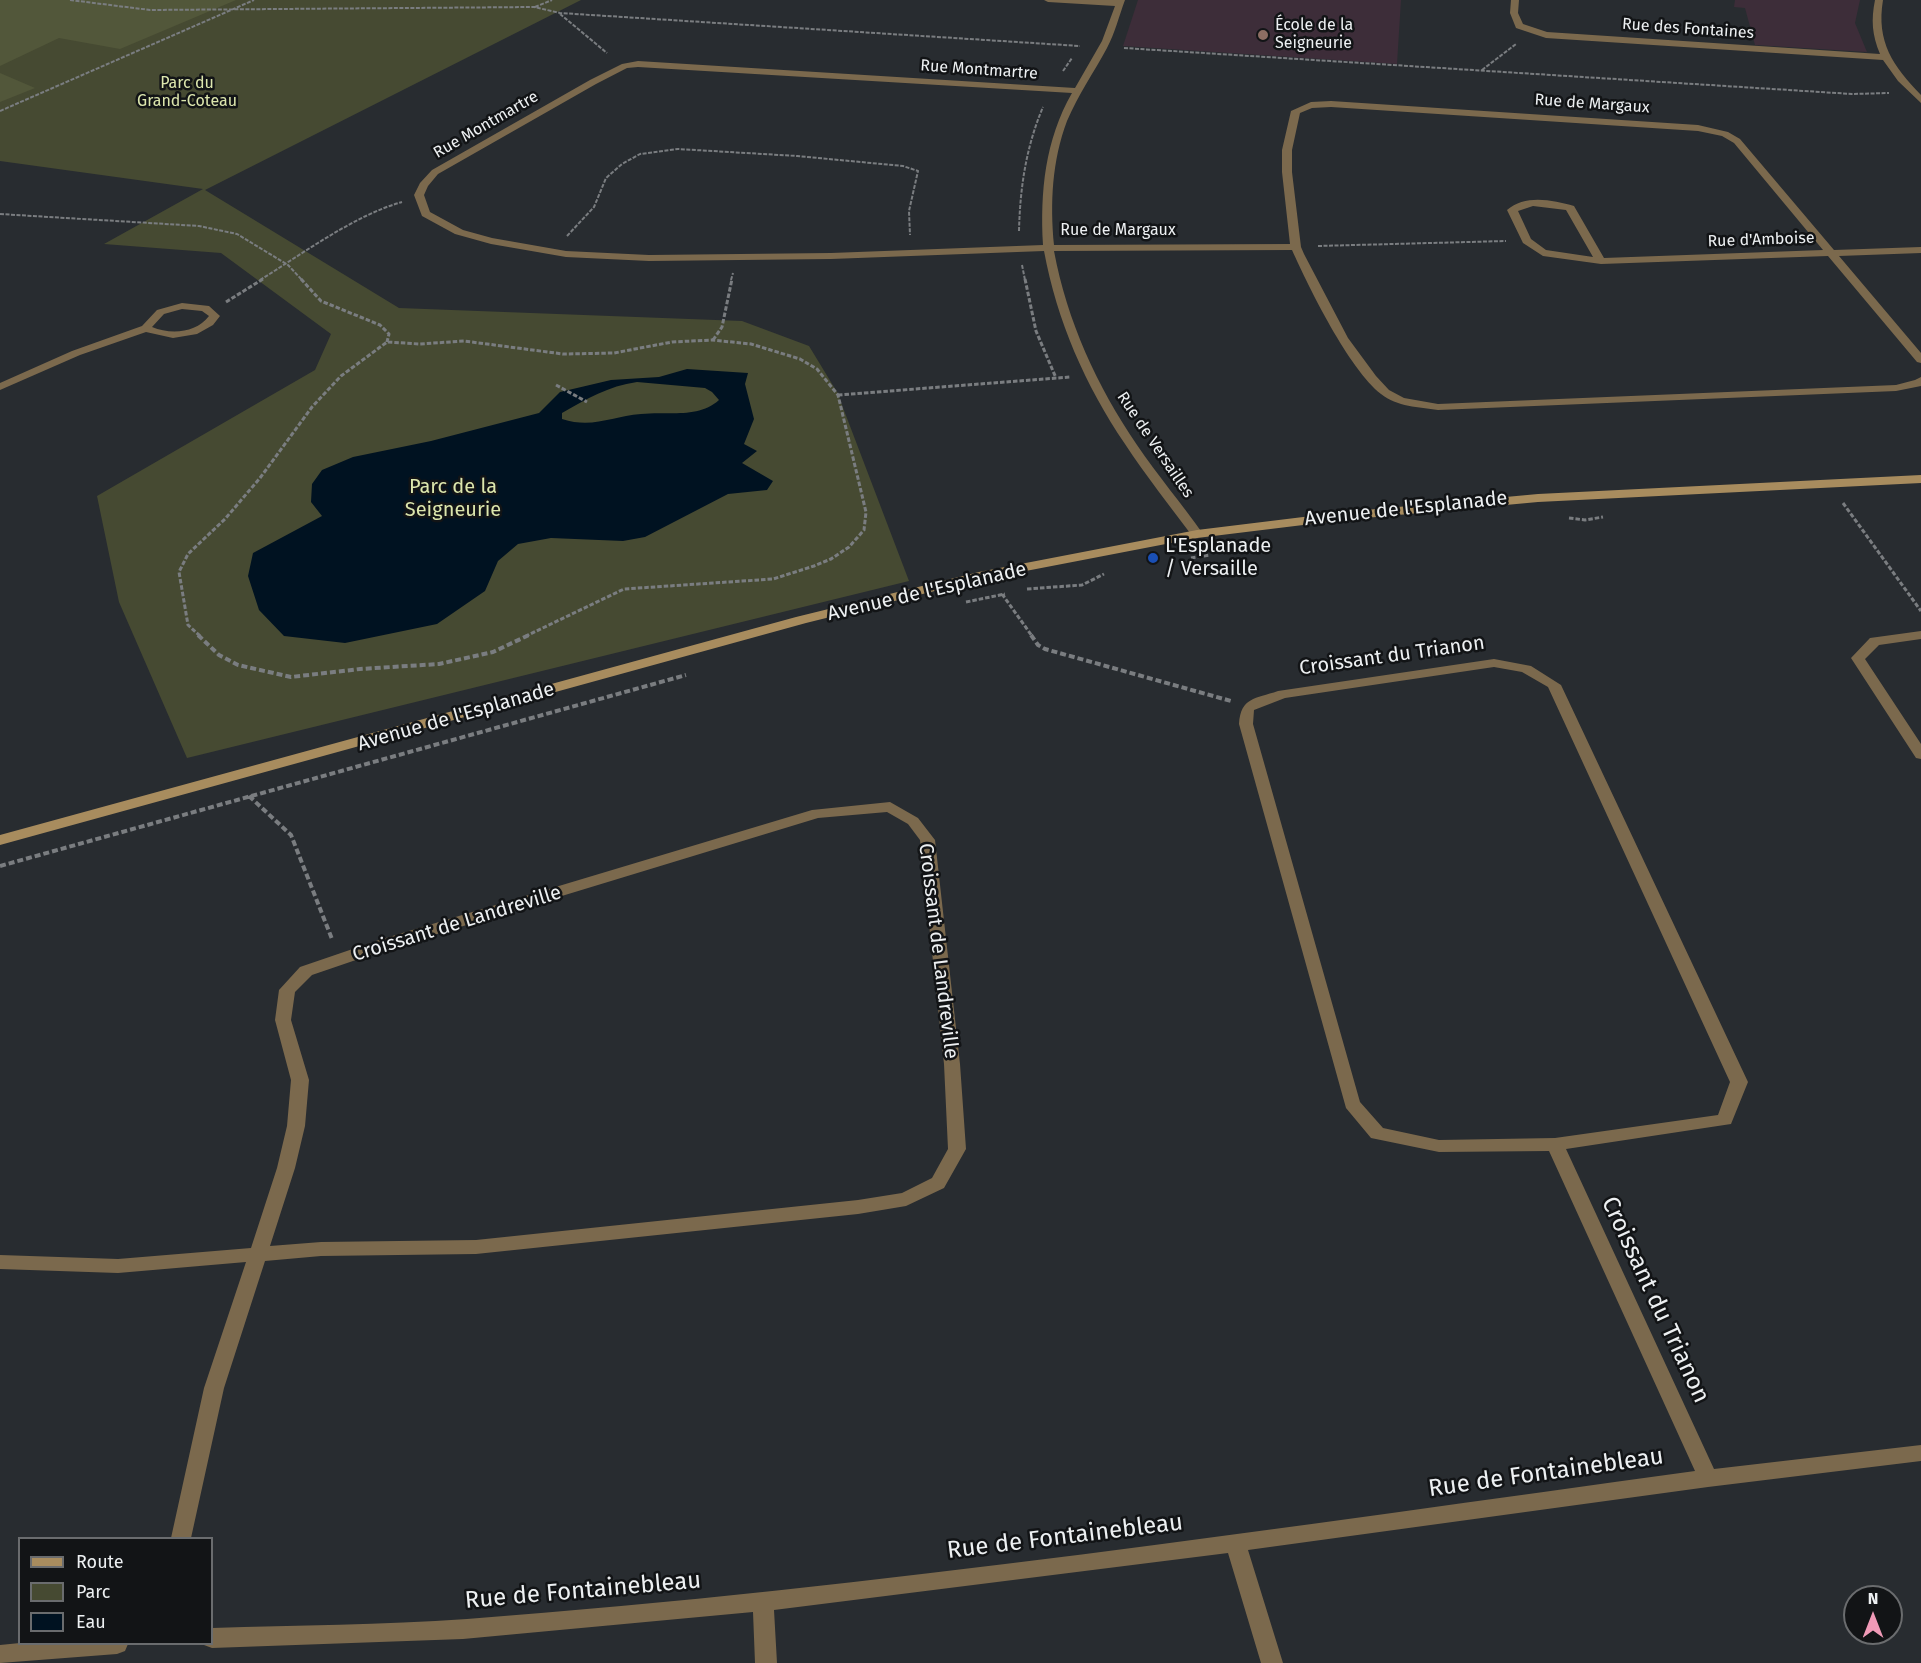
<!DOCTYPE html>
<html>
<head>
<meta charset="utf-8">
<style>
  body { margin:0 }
  #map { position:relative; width:1921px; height:1663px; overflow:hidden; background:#282c30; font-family:"Fira Sans",sans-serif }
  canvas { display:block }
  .legend { position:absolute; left:18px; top:1537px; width:195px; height:108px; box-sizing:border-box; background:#121416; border:2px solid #6a6c6e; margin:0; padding:8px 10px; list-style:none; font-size:18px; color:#edf0f2 }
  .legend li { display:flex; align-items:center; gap:12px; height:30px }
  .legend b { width:30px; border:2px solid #6a6c6e }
  .north { position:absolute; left:1843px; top:1585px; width:60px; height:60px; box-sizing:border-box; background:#121416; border:2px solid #6a6c6e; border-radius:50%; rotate:0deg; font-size:16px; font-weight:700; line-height:24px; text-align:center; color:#edf0f2 }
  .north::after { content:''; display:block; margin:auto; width:21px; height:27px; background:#f09ab7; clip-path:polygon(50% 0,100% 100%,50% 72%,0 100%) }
</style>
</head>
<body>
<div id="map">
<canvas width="1921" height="1663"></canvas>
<ul class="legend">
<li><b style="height:8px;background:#a88c5e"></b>Route</li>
<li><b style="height:16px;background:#464a32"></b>Parc</li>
<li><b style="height:16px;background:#001221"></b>Eau</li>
</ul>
<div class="north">N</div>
</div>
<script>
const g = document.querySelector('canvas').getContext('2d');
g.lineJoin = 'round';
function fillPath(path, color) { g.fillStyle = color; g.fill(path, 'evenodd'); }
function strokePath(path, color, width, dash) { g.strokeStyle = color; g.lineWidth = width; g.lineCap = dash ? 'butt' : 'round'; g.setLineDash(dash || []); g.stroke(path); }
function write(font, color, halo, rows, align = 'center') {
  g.font = font + ' "Fira Sans",sans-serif'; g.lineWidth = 5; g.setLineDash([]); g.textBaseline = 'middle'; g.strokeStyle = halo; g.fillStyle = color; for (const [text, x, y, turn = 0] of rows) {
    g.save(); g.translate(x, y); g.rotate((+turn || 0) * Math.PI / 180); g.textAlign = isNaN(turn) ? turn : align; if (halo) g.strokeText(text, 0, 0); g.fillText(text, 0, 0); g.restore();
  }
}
const education = new Path2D(`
  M1138,0H1401L1397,64L1123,46Z
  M1735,0H1860L1855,23L1867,52L1755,45L1745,8L1734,7Z`);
const green = new Path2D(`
  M0,0H581L205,190L399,308L742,321L809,346L837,392L909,581L187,758L119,602L97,496L315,370L331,334L221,253L104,244L203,189L0,161Z`);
const forest = new Path2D(`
  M0,0H236L120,49L59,38L0,66Z
  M0,73L35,88L0,102Z`);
const water = new Path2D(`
  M687,369L748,373L745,384L754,419L744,444L757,451L742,463L773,481L767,490L728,494L645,537L623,541L551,538L518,544L498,561L485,591L437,624L345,643L284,636L259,610L248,576L253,553L322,516L311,502L312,484L322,470L353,457L431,441L539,413L560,392L611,380L659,377ZM637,382L705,388L712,392L719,400C698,419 667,411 641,414C612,416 593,429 562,419V413C587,399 608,386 637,382Z`);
const pathFar2 = new Path2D(`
  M70,0L150,10L534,7L560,13L1080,46
  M535,7L552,0
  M560,14L607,53
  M1124,48L1852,94L1889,93
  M1482,70L1516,44
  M1063,71L1072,58
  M0,111L254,0
  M0,214L199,226L237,234L288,265L302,280
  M1019,231C1020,188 1026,147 1043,107
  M567,236L594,207L606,178L622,164L640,154L678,149L797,156L903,166L918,171L909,211L910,235
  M1318,246L1506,241
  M1022,265L1025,280
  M260,280C302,254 355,215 402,202
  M731,280L733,273`);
const pathFar1 = new Path2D(`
  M301,279L321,301L380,325L389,334L387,342
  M1025,279L1036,331L1056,378
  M226,302L263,279
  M713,340L722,327L732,279
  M556,385L587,402
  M838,395L1070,377
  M1843,503L1921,611
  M1569,518L1585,520L1603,517
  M1191,558L1210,555
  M1027,589L1082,585L1104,574
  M1002,594L1032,636
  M966,602L1005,594
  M200,636L188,625L179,572L188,554L225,519L260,478L312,407L341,376L387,342L420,344L464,341L563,354L614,353L672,342L712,340L751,344L800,359L817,369L838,395L866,512L864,530L849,547L831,559L814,566L773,579L624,589L526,636`);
const path = new Path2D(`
  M198,635L219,655L238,665L291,677L360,669L439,664L493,652L529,635
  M1031,635L1038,645L1045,649L1231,701
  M249,796L291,835L332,939
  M0,866L686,675`);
const street = new Path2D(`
  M1044,0H1125C1119,16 1115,33 1107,48C1094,72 1078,95 1067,121C1052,161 1050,203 1054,245L1290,244L1282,172V150L1291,111L1311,102L1331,101L1698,125L1728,132L1740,139L1834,250L1921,247V253L1839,256L1921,353V363L1917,362L1828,256L1601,264L1543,256L1523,243L1507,210C1525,194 1553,200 1574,206L1604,258L1823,250L1734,143L1722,136L1698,131L1331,107L1312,108L1300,113L1292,150V172L1301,247L1304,254L1348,338L1376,376L1389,390L1404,398L1438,404L1896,385L1915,380L1921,377V386L1896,391L1438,410C1419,407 1397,407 1381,394C1349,369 1309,288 1292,250L1054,251C1067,321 1097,386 1137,445C1158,476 1182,504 1203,534L1197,538L1193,537C1170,506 1146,476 1125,444C1085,385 1057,321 1044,251L831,259L649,261L566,257L491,244L455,234L422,216L414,195L420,183L432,170L590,80L622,64L638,61L1075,88L1102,41L1115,6L1048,2ZM638,67L1072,93C1045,140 1040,192 1043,245L831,253L649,255L566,251L492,238L463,230L430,212L424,195L428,186L438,174L596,84L627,68ZM1533,206L1566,210L1593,257L1546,250L1531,239L1518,211Z
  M1511,0H1519L1518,13L1523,24L1547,32L1880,54C1872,35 1871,20 1875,0H1883C1876,42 1893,66 1921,95V103L1898,81L1883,60L1546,38L1516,28L1510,13Z
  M182,303L209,306L220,316L213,325L197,334L173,338L146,332L80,355L0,390V383L72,351L142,326L157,310ZM182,309L202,311L209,316C196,333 171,335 152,327L164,314Z
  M1921,631V639L1879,645L1865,659L1921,744V759L1916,758L1851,658L1870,638Z
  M1494,659L1531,666L1561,685L1748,1082L1731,1124L1566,1149L1714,1469L1921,1445V1461L1708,1487L1248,1550L1283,1663H1261L1228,1553L774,1610L777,1663H755L753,1612L463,1639L212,1648L204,1645L212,1644V1628C297,1625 382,1625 467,1619C878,1588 1286,1527 1695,1471L1549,1151L1439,1152L1371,1138L1346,1108L1239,724C1241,697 1255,699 1278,691ZM1494,667L1522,672L1548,687L1730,1082L1718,1115L1555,1138L1439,1140L1383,1128L1360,1102L1253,724L1254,710L1285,698Z
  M890,802L918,818L935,840L960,1064L966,1149L944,1188L906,1206L858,1214L476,1254L321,1256L265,1261L224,1388L191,1538H171L204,1388L246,1262L118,1273L0,1269V1255L118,1259L251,1248L277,1168L287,1126L291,1080L275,1020L279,990L300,967L379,940L812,810ZM887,812L908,824L920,840L944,1064L948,1149L932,1178L902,1193L858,1200L476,1240L321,1242L270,1246L295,1168L305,1126L309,1080L291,1020L295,992L312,975L391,948L818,818Z
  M20,1643L128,1644L125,1651L117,1654L0,1663V1645Z`);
const secondary = new Path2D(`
  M1921,475V483L1538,502L1344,520L1197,538L979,580L806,623L0,845V835L796,617L979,572L1197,530L1344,512L1538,494Z`);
const markers = [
  [1263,35,6,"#8d6e63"],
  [1153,558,6,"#1a4fb4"]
];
const farPoinames = [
  ["École de la",1275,26],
  ["Seigneurie",1275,44]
];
const farStreetnames = [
  ["Rue des Fontaines",1688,29,4],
  ["Rue Montmartre",979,70,4],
  ["Rue de Margaux",1592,104,4],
  ["Rue Montmartre",486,125,-30],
  ["Rue de Margaux",1118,231],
  ["Rue d'Amboise",1761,240,-2],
  ["Rue de Versailles",1155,445,56]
];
const farParknames = [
  ["Parc du",187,84],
  ["Grand-Coteau",187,102]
];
const parkNames = [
  ["Parc de la",453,487],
  ["Seigneurie",453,510]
];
const streetNames = [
  ["Avenue de l'Esplanade",1406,509,-6],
  ["Avenue de l'Esplanade",927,592,-13],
  ["Croissant du Trianon",1392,656,-8],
  ["Avenue de l'Esplanade",456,717,-16],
  ["Croissant de Landreville",457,924,-17],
  ["Croissant de Landreville",938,951,83]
];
const poiNames = [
  ["L'Esplanade",1165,546],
  ["/ Versaille",1165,569]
];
const nearStreetnames = [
  ["Croissant du Trianon",1655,1300,65],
  ["Rue de Fontainebleau",1546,1473,-8],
  ["Rue de Fontainebleau",1065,1537,-7],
  ["Rue de Fontainebleau",583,1591,-5]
];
fillPath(education, '#3d2d39');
fillPath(green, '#464a32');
fillPath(forest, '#52573a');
fillPath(water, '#001221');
strokePath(pathFar2, '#7a7d80', 2, [4, 1.5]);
strokePath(pathFar1, '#7a7d80', 3, [4.5, 2]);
strokePath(path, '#7a7d80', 4, [6, 3]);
fillPath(street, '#7b694d');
fillPath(secondary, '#a88c5e');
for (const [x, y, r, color] of markers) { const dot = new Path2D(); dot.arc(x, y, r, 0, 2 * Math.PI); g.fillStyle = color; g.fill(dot); strokePath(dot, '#121416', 2); }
write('16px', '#edf0f2', '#121416', farPoinames, 'left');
write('16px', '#edf0f2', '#121416', farStreetnames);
write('16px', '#dce6ad', '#121416', farParknames);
write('20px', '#dce6ad', '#121416', parkNames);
write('20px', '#edf0f2', '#121416', streetNames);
write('20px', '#edf0f2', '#121416', poiNames, 'left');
write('24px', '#edf0f2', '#121416', nearStreetnames);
</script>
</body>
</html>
